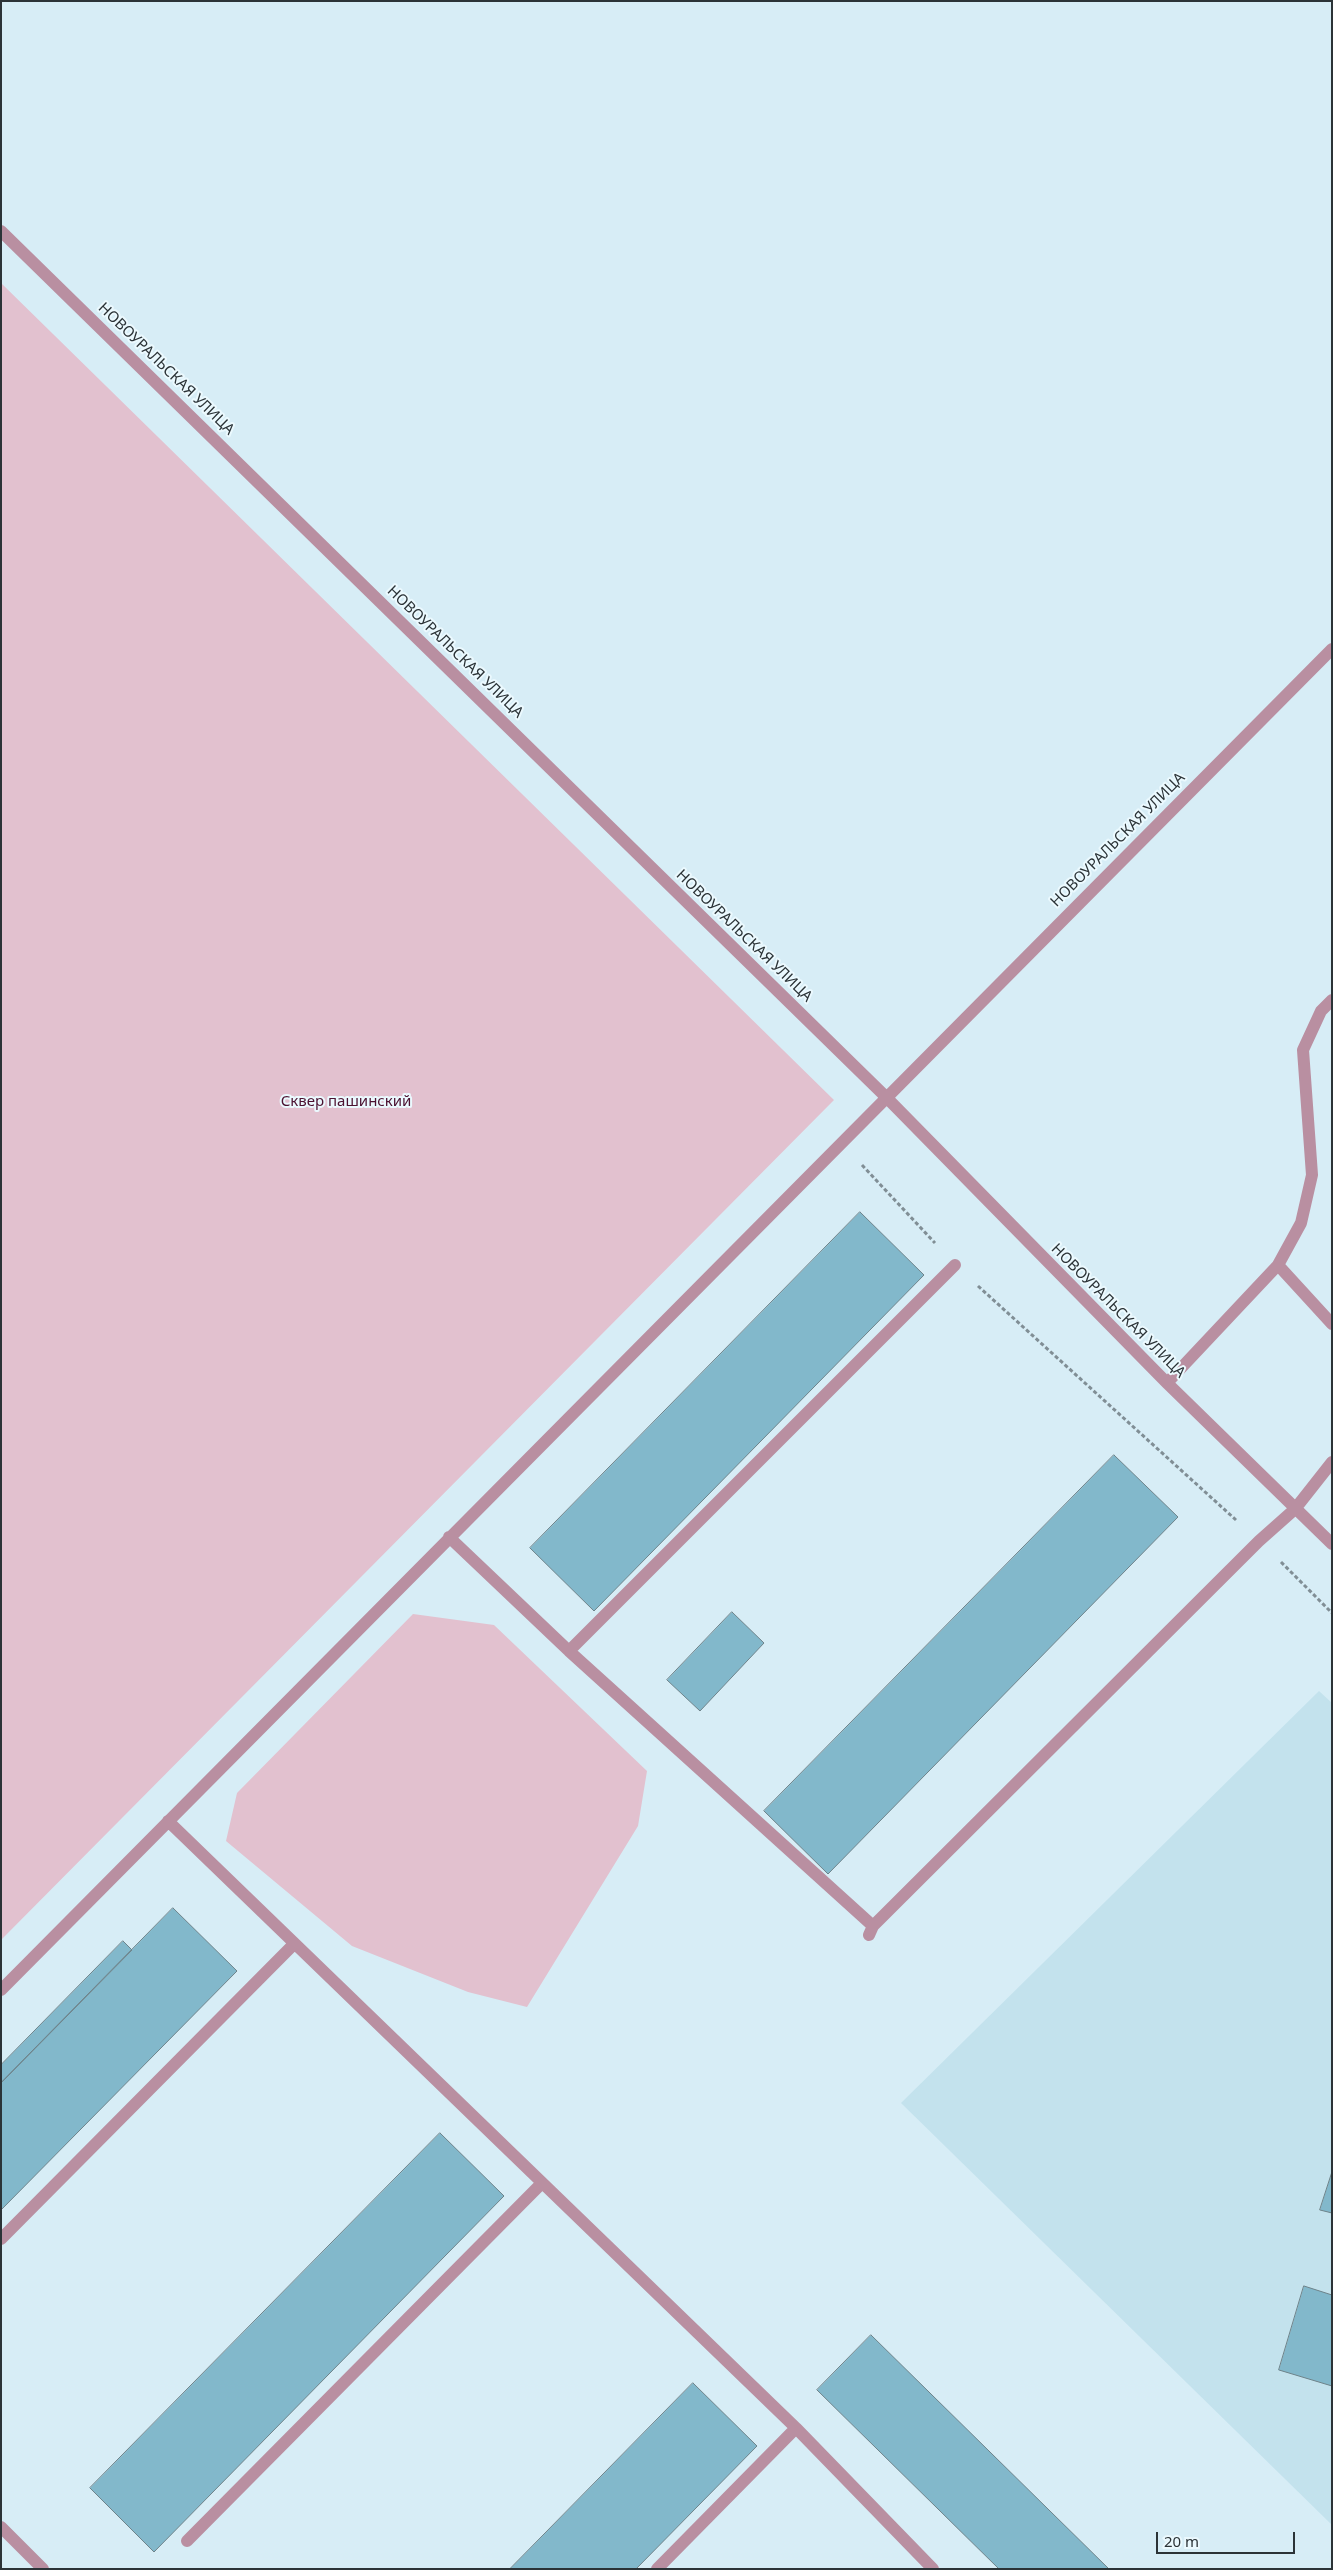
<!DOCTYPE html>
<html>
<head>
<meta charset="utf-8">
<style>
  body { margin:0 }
  #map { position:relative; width:1333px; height:2570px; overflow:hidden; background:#d7edf6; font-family:"Noto Sans",sans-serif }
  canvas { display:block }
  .frame { position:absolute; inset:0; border:2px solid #2b3337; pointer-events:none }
  .scale { position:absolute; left:1156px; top:2532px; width:139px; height:22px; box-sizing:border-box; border:2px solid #2b3337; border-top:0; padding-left:6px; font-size:15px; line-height:18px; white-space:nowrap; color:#2b3337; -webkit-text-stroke:4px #ebf9fe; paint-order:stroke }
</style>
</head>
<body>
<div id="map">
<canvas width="1333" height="2570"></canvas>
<div class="frame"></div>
<div class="scale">20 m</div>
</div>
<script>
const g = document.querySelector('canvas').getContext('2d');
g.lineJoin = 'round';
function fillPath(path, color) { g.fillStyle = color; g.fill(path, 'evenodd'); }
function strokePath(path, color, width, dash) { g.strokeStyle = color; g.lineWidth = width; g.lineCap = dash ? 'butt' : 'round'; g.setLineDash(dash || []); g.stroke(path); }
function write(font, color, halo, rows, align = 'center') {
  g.font = font + ' "Noto Sans",sans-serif'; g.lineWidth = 4; g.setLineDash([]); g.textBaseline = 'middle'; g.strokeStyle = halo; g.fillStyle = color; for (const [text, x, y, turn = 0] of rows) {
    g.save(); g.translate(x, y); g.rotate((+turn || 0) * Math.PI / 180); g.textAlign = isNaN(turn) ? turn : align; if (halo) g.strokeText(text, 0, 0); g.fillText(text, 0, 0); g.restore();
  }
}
const built = new Path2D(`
  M1319,1691L1332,1703V2525L901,2103Z`);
const green = new Path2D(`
  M1,283L834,1100L1,1940Z
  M413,1614L494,1625L647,1771L638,1826L527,2007L468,1992L352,1946L226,1841L237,1793Z`);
const building = new Path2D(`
  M860,1212L924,1275L594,1611L530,1548Z
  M1114,1455L1178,1517L828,1874L764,1811Z
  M732,1612L764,1643L700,1711L667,1680Z
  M173,1908L237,1971L1,2210V2083Z
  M123,1941L132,1950L1,2083V2065Z
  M440,2133L504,2196L154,2552L90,2488Z
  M1332,2172V2213L1320,2210Z
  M1304,2286L1332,2295V2386L1279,2370Z
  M871,2335L1109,2569H999L817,2390Z
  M693,2383L757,2446L636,2569H510Z`);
const path = new Path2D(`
  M862,1165L935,1243
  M978,1286L1236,1520
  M1281,1562L1332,1613`);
const minor = new Path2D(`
  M1,231L886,1097L1167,1383L1332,1544
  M1278,1265L1332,1324
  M1167,1383L1278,1265L1301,1223L1312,1175L1303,1050L1321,1011L1332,1000
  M449,1537L569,1651L873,1926L869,1935
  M569,1651L955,1265
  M168,1821L796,2428L933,2569
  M873,1926L1259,1541L1295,1509L1332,1462
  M1,1990L1332,649
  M1,2239L294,1944
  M1,2527L43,2569
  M187,2541L542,2183
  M657,2569L796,2428`);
const streetNames = [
  ["НОВОУРАЛЬСКАЯ УЛИЦА",166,369,44],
  ["НОВОУРАЛЬСКАЯ УЛИЦА",455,652,44],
  ["НОВОУРАЛЬСКАЯ УЛИЦА",1118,840,-45],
  ["НОВОУРАЛЬСКАЯ УЛИЦА",744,936,44],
  ["НОВОУРАЛЬСКАЯ УЛИЦА",1118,1311,45]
];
const parkNames = [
  ["Сквер пашинский",346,1102]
];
fillPath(built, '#c3e2ed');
fillPath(green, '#e2c1cf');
fillPath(building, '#82b8cb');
strokePath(building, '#6e838a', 1);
strokePath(path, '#808e95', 3, [4, 2.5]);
strokePath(minor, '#b98fa1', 12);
write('15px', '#2b3337', '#ebf9fe', streetNames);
write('15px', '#4c1231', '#ebf9fe', parkNames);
</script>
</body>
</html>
